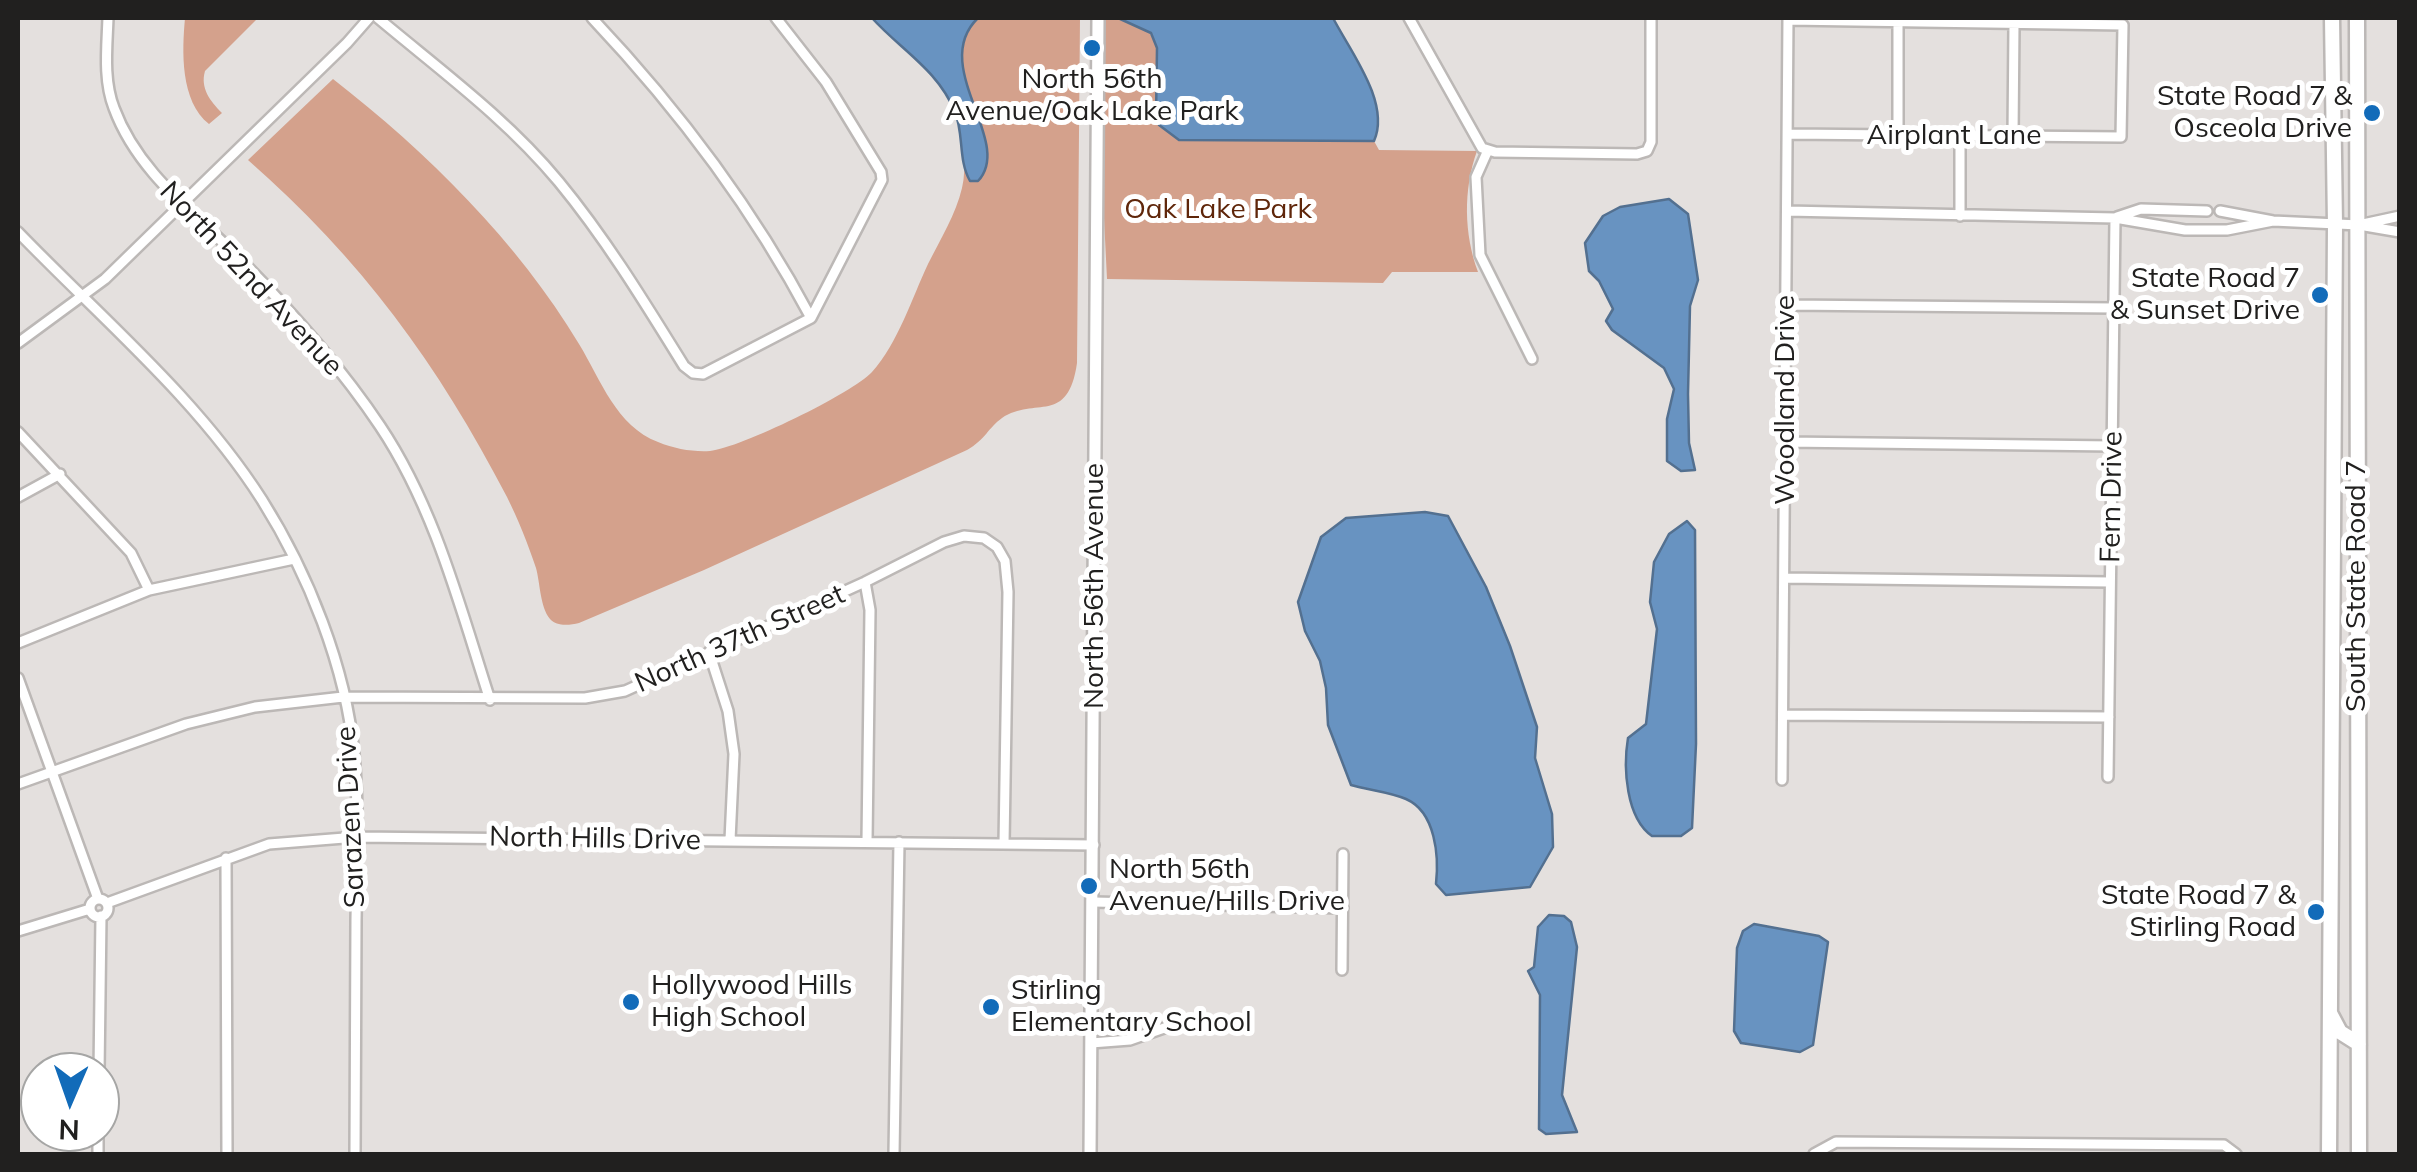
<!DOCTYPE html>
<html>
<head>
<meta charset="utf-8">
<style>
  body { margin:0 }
  #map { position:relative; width:2417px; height:1172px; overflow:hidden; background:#e4e0de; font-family:Mulish,sans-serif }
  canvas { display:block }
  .frame { position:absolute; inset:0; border:20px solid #21201f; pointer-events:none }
  .north { position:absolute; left:20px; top:1052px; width:100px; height:100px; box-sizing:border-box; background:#fff; border:2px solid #a6a6a5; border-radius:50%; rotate:182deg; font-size:28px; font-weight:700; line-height:40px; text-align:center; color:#21201f }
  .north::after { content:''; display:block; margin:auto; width:35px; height:45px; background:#126bb9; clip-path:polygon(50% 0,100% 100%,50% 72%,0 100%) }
</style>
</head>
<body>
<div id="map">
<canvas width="2417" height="1172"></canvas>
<div class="frame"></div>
<div class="north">N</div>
</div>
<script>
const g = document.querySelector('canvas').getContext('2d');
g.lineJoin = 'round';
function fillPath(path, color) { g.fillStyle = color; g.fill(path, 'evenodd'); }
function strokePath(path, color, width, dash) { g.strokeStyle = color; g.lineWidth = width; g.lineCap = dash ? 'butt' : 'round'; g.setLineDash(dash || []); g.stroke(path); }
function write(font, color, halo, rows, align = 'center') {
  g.font = font + ' Mulish,sans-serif'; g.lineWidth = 10; g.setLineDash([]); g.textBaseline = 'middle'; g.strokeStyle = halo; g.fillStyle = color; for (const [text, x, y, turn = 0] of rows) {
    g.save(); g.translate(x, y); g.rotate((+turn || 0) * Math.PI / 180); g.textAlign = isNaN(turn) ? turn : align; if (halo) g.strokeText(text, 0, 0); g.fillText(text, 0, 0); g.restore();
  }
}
const green = new Path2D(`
  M185,18H258L205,71C200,88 210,101 222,113L209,124C180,101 182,51 185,18Z
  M872,18H1080L1077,363C1068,426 1035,396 1002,418C988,428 986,439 967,450L704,570L579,623C570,625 557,627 550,619C540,607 540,582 536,568C528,544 518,519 507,497C438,364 361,259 248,160L333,79C427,152 518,242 579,344C601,380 616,426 658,442C675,449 693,452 710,451C740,448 853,393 872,372C898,343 912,298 928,264C940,240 956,214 962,188C967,167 963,141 958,120C947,75 902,50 872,18Z
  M1102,18H1118L1150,33L1157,48L1156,117L1179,140L1374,141L1379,150L1477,151C1463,190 1464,234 1478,272H1392L1383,283L1107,279L1102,178Z`);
const water = new Path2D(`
  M872,18H978C928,66 1015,142 978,181H970C958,160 964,134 955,112C938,70 901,50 872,18Z
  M1118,18H1333C1350,51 1391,103 1374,141L1179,140L1159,125L1156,117L1157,48L1151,33Z
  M1669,199L1688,214L1698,280L1690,306L1688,394L1689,443L1695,470L1681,471L1667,461V419L1674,389L1664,368L1612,330L1606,321L1613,309L1599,281L1589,271L1585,243L1603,216L1620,207Z
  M1425,512L1448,516L1486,587L1510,646L1537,727L1535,758L1552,814L1553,847L1530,887L1446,895L1436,884C1439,857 1436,812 1406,799C1390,792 1368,790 1351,785L1328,725L1326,688L1320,661L1305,631L1298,602L1321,537L1346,518Z
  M1687,521L1695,530L1696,744L1692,828L1681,836H1652C1626,818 1623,768 1628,738L1646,724L1657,629L1650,602L1654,562L1669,534Z
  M1549,915L1564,916L1571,922L1577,947L1562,1095L1577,1132L1546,1134L1539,1129L1540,995L1528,971L1534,967L1538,927Z
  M1754,924L1819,936L1828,942L1813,1045L1800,1052L1741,1043L1734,1031L1737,948L1743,931Z`);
const street = new Path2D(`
  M108,18C107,47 103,80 114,108C137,171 193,212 239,258C290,310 340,366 380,426C435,508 460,607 490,700
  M378,18C440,70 507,119 559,182C606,239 645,303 684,366L693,373L703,374L811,318L882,180L881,172L826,82L776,18
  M592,18C678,109 752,207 811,318
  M1409,18L1482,148L1495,152L1637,154L1647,151L1651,142V18
  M1898,22V135
  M1788,134L2121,137L2123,25L1788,20
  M1960,136V216
  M2013,136L2014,24
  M1488,150L1476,177L1480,255L1532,359
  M1787,211L2115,218L2185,230H2227L2273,221
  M2220,211L2273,221L2359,225L2400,232
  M2117,217L2141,209L2207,211
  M2363,224L2400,216
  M18,232C101,318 197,398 262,500C308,573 346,667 354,754C359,809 357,865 356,920C356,998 355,1076 355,1154
  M1786,305L2114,308
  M18,343L105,279L347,43L369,18
  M18,432L131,553L149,590
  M1786,442L2113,446
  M18,497L60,474
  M1784,578L2110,582
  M865,582L870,610L867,841
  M18,643L149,590L294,559
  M709,652L728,711L734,754L730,840
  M18,678L98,899
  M1783,715L2109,717
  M2108,777L2115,218
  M1782,780L1788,18
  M18,784L186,724L255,707L343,697L585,698L625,691L865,582L944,542L964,536L984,538L997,547L1005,561L1008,592L1004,844
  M226,858L227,1154
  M90 908a9 9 0 1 1 18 0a9 9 0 1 1-18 0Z
  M1094,902L1343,908
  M107,903L269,844L357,837L1094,845
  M18,931L90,909
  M1342,970L1343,854
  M1091,1043L1130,1040L1170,1026
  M99,1072L101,916
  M98,1154V1132
  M894,1154L899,842
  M1814,1154L1836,1142L2224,1145L2236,1154`);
const secondary = new Path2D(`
  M1090,1154L1098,18`);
const primary = new Path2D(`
  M2357,18L2359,1154
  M2330,1013L2340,1032L2359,1044
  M2329,1154L2335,225L2332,18`);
const markers = [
  [1092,48,10,"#126bb9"],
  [2372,113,10,"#126bb9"],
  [2320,295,10,"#126bb9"],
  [1089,886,10,"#126bb9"],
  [2316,912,10,"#126bb9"],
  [631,1002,10,"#126bb9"],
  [991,1007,10,"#126bb9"]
];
const poiNames = [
  ["North 56th",1092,80,"center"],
  ["Avenue/Oak Lake Park",1092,112,"center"],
  ["State Road 7 &",2352,97],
  ["Osceola Drive",2352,129],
  ["State Road 7",2300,279],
  ["& Sunset Drive",2300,311],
  ["North 56th",1109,870,"left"],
  ["Avenue/Hills Drive",1109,902,"left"],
  ["State Road 7 &",2296,896],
  ["Stirling Road",2296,928],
  ["Hollywood Hills",651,986,"left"],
  ["High School",651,1018,"left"],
  ["Stirling",1011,991,"left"],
  ["Elementary School",1011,1023,"left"]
];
const streetNames = [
  ["Airplant Lane",1954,136],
  ["North 52nd Avenue",251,279,47],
  ["Woodland Drive",1786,400,-90],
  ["Fern Drive",2112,497,-89],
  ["North 56th Avenue",1095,586,-90],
  ["South State Road 7",2357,586,-90],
  ["North 37th Street",740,639,-24],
  ["Sarazen Drive",351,817,-93],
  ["North Hills Drive",595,839,1]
];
const parkNames = [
  ["Oak Lake Park",1218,210]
];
fillPath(green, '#d4a18c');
fillPath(water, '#6893c1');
strokePath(water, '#537090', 2.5);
strokePath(street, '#bcb8b6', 14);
strokePath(secondary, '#bcb8b6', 16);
strokePath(primary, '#bcb8b6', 19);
strokePath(street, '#fff', 9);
strokePath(secondary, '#fff', 11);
strokePath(primary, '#fff', 14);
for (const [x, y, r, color] of markers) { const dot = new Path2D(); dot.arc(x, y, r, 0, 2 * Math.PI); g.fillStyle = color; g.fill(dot); strokePath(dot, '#fff', 4); }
write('28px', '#21201f', '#fff', poiNames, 'right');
write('28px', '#21201f', '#fff', streetNames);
write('28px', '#5f260a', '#fff', parkNames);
</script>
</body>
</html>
